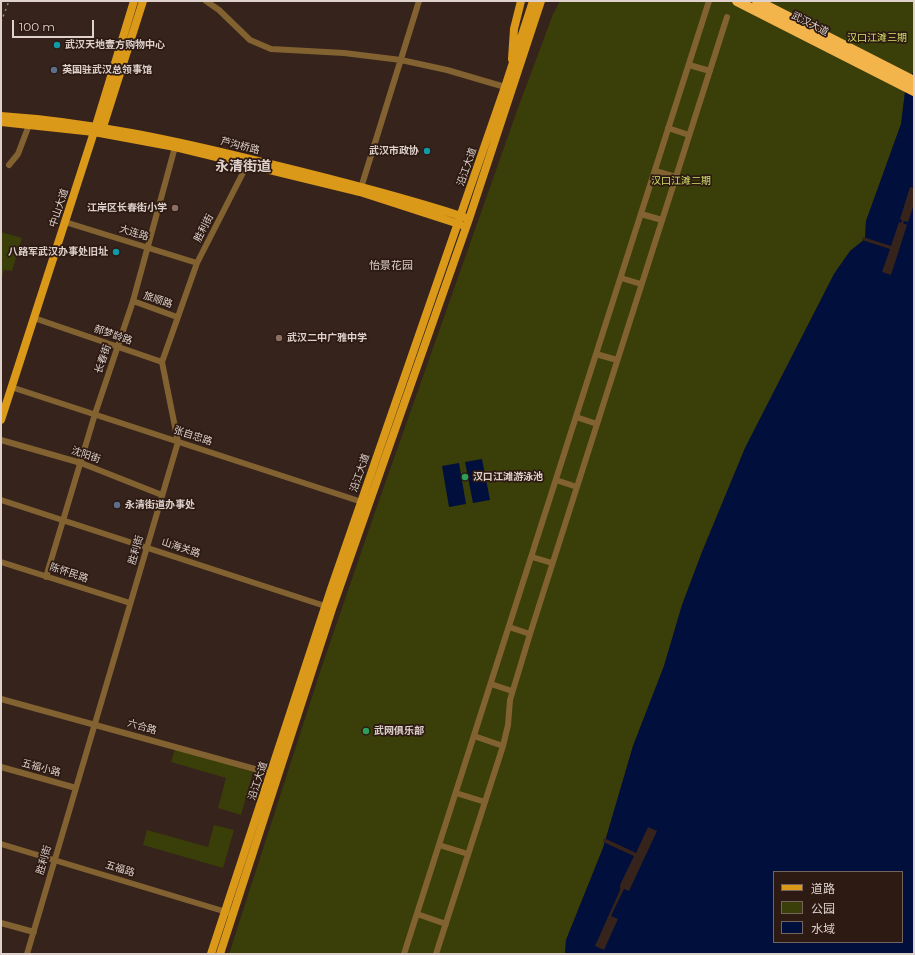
<!DOCTYPE html>
<html>
<head>
<meta charset="utf-8">
<style>
  body { margin:0 }
  #map { position:relative; width:915px; height:955px; overflow:hidden; background:#36231c; font-family:Montserrat,"Noto Sans SC",sans-serif }
  canvas { display:block }
  .frame { position:absolute; inset:0; border:2px solid #dfd2cd; pointer-events:none }
  .legend { position:absolute; left:773px; top:871px; width:130px; height:72px; box-sizing:border-box; background:#2c1a13; border:1px solid #74645d; margin:0; padding:5px 7px; list-style:none; font-size:12px; color:#dfd2cd }
  .legend li { display:flex; align-items:center; gap:8px; height:20px }
  .legend b { width:20px; border:1px solid #74645d }
  .scale { position:absolute; left:12px; top:20px; width:82px; height:18px; box-sizing:border-box; border:2px solid #dfd2cd; border-top:0; padding-left:5px; font-size:12px; line-height:14px; white-space:nowrap; color:#dfd2cd; -webkit-text-stroke:3px #2c1a13; paint-order:stroke }
</style>
</head>
<body>
<div id="map">
<canvas width="915" height="955"></canvas>
<div class="frame"></div>
<ul class="legend">
<li><b style="height:5px;background:#db991a"></b>道路</li>
<li><b style="height:11px;background:#3a3e08"></b>公园</li>
<li><b style="height:11px;background:#000f3b"></b>水域</li>
</ul>
<div class="scale">100 m</div>
</div>
<script>
const g = document.querySelector('canvas').getContext('2d');
g.lineJoin = 'round';
function fillPath(path, color) { g.fillStyle = color; g.fill(path, 'evenodd'); }
function strokePath(path, color, width, dash) { g.strokeStyle = color; g.lineWidth = width; g.lineCap = dash ? 'butt' : 'round'; g.setLineDash(dash || []); g.stroke(path); }
function write(font, color, halo, rows, align = 'center') {
  g.font = font + ' Montserrat,"Noto Sans SC",sans-serif'; g.lineWidth = 3.5; g.setLineDash([]); g.textBaseline = 'middle'; g.strokeStyle = halo; g.fillStyle = color; for (const [text, x, y, turn = 0] of rows) {
    g.save(); g.translate(x, y); g.rotate((+turn || 0) * Math.PI / 180); g.textAlign = isNaN(turn) ? turn : align; if (halo) g.strokeText(text, 0, 0); g.fillText(text, 0, 0); g.restore();
  }
}
const green = new Path2D(`
  M560,1H914V70L905,92L901,124L866,221L865,239L850,251L834,274L745,448L702,552L682,605L664,666L633,746L603,848L566,940L565,954H229L321,669L375,512L518,108L553,14Z
  M1,232L22,238L12,271L4,270L1,281Z
  M175,749L253,772L241,815L218,808L226,778L171,762Z
  M214,825L234,830L223,868L143,845L147,830L208,847Z`);
const water = new Path2D(`
  M914,70V954H565L566,940L603,848L633,746L664,666L682,605L702,552L745,448L834,274L850,251L865,239L866,221L901,124L905,92ZM774,872H902V942H774Z
  M482,459L490,500L473,503L465,462Z
  M459,463L466,504L449,507L442,466Z`);
const pier = new Path2D(`
  M910,187L914,188V204L908,222L904,221L903,223L907,225L891,275L882,272L890,249L862,240L863,237L891,246L899,222L901,223L902,220L900,219Z
  M648,827L657,831L629,891L624,889L611,916L618,919L604,950L595,946L620,890V885L634,856L603,842L604,838L636,853Z`);
const minor = new Path2D(`
  M206,1L219,10L250,40L271,49L344,53L401,60L447,70L505,87
  M689,65L710,71
  M668,128L689,135
  M9,165L18,154L29,125
  M655,171L676,177
  M360,191L419,1
  M641,214L662,220
  M65,222L197,263
  M621,278L641,284
  M133,301L177,317
  M34,318L162,362
  M596,354L617,360
  M11,387L365,503
  M576,417L597,424
  M1,440L81,463L162,495
  M556,480L577,487
  M1,500L328,607
  M532,557L552,563
  M1,562L130,603
  M46,577L95,414L133,301L175,147
  M509,627L530,634
  M491,684L512,691
  M1,699L273,774
  M474,736L503,746
  M1,767L76,788
  M456,793L485,802
  M1,844L233,914
  M439,845L468,854
  M417,914L446,924
  M1,923L34,932
  M27,954L178,442L162,362L197,263L249,161
  M404,954L709,1
  M436,954L503,746L508,725L510,700L530,634L727,17`);
const major = new Path2D(`
  M512,59L514,29L521,1
  M1,116C91,122 178,141 266,163C332,179 399,196 464,217
  M1,122L94,132L175,147L360,192L462,225
  M100,131L103,127L143,1
  M1,420L94,132L134,1
  M211,954L331,589L505,87L533,1
  M220,954L332,609L469,219L541,1`);
const highway = new Path2D(`
  M737,1L914,91
  M757,1L914,81`);
const rail = new Path2D(`
  M1,22L9,1`);
const markers = [
  [57,45,4,"#0f9aa8"],
  [54,70,4,"#5c6f8a"],
  [427,151,4,"#0f9aa8"],
  [175,208,4,"#8d6e63"],
  [116,252,4,"#0f9aa8"],
  [279,338,4,"#8d6e63"],
  [465,477,4,"#2e9e5b"],
  [117,505,4,"#5c6f8a"],
  [366,731,4,"#2e9e5b"]
];
const streetNames = [
  ["武汉大道",810,24,27],
  ["芦沟桥路",240,146,14],
  ["沿江大道",467,167,-71],
  ["中山大道",59,208,-72],
  ["胜利街",204,228,-63],
  ["大连路",134,233,17],
  ["旅顺路",158,300,19],
  ["郝梦龄路",113,335,19],
  ["长春街",103,359,-71],
  ["张自忠路",193,436,18],
  ["沈阳街",86,455,19],
  ["沿江大道",360,473,-71],
  ["山海关路",181,548,18],
  ["胜利街",136,550,-74],
  ["陈怀民路",69,573,18],
  ["六合路",142,727,16],
  ["五福小路",41,768,15],
  ["沿江大道",258,781,-72],
  ["胜利街",44,860,-74],
  ["五福路",120,869,17]
];
const parkNames = [
  ["汉口江滩三期",877,38],
  ["汉口江滩二期",681,181]
];
const poiNames = [
  ["武汉天地壹方购物中心",65,45],
  ["英国驻武汉总领事馆",62,70],
  ["武汉市政协",419,151,"right"],
  ["江岸区长春街小学",167,208,"right"],
  ["八路军武汉办事处旧址",108,252,"right"],
  ["武汉二中广雅中学",287,338],
  ["汉口江滩游泳池",473,477],
  ["永清街道办事处",125,505],
  ["武网俱乐部",374,731]
];
const neighbourhoodNames = [
  ["怡景花园",391,266]
];
const districtNames = [
  ["永清街道",243,167]
];
fillPath(green, '#3a3e08');
fillPath(water, '#000f3b');
fillPath(pier, '#36231c');
strokePath(minor, '#826230', 6);
strokePath(major, '#db991a', 8);
strokePath(highway, '#f3b44c', 10);
strokePath(rail, '#968680', 1.5, [2, 4]);
for (const [x, y, r, color] of markers) { const dot = new Path2D(); dot.arc(x, y, r, 0, 2 * Math.PI); g.fillStyle = color; g.fill(dot); strokePath(dot, '#2c1a13', 1.5); }
write('10px', '#dfd2cd', '#2c1a13', streetNames);
write('10px', '#d3e069', '#2c1a13', parkNames);
write('bold 10px', '#dfd2cd', '#2c1a13', poiNames, 'left');
write('11px', '#dfd2cd', '#2c1a13', neighbourhoodNames);
write('bold 14px', '#dfd2cd', '#2c1a13', districtNames);
</script>
</body>
</html>
